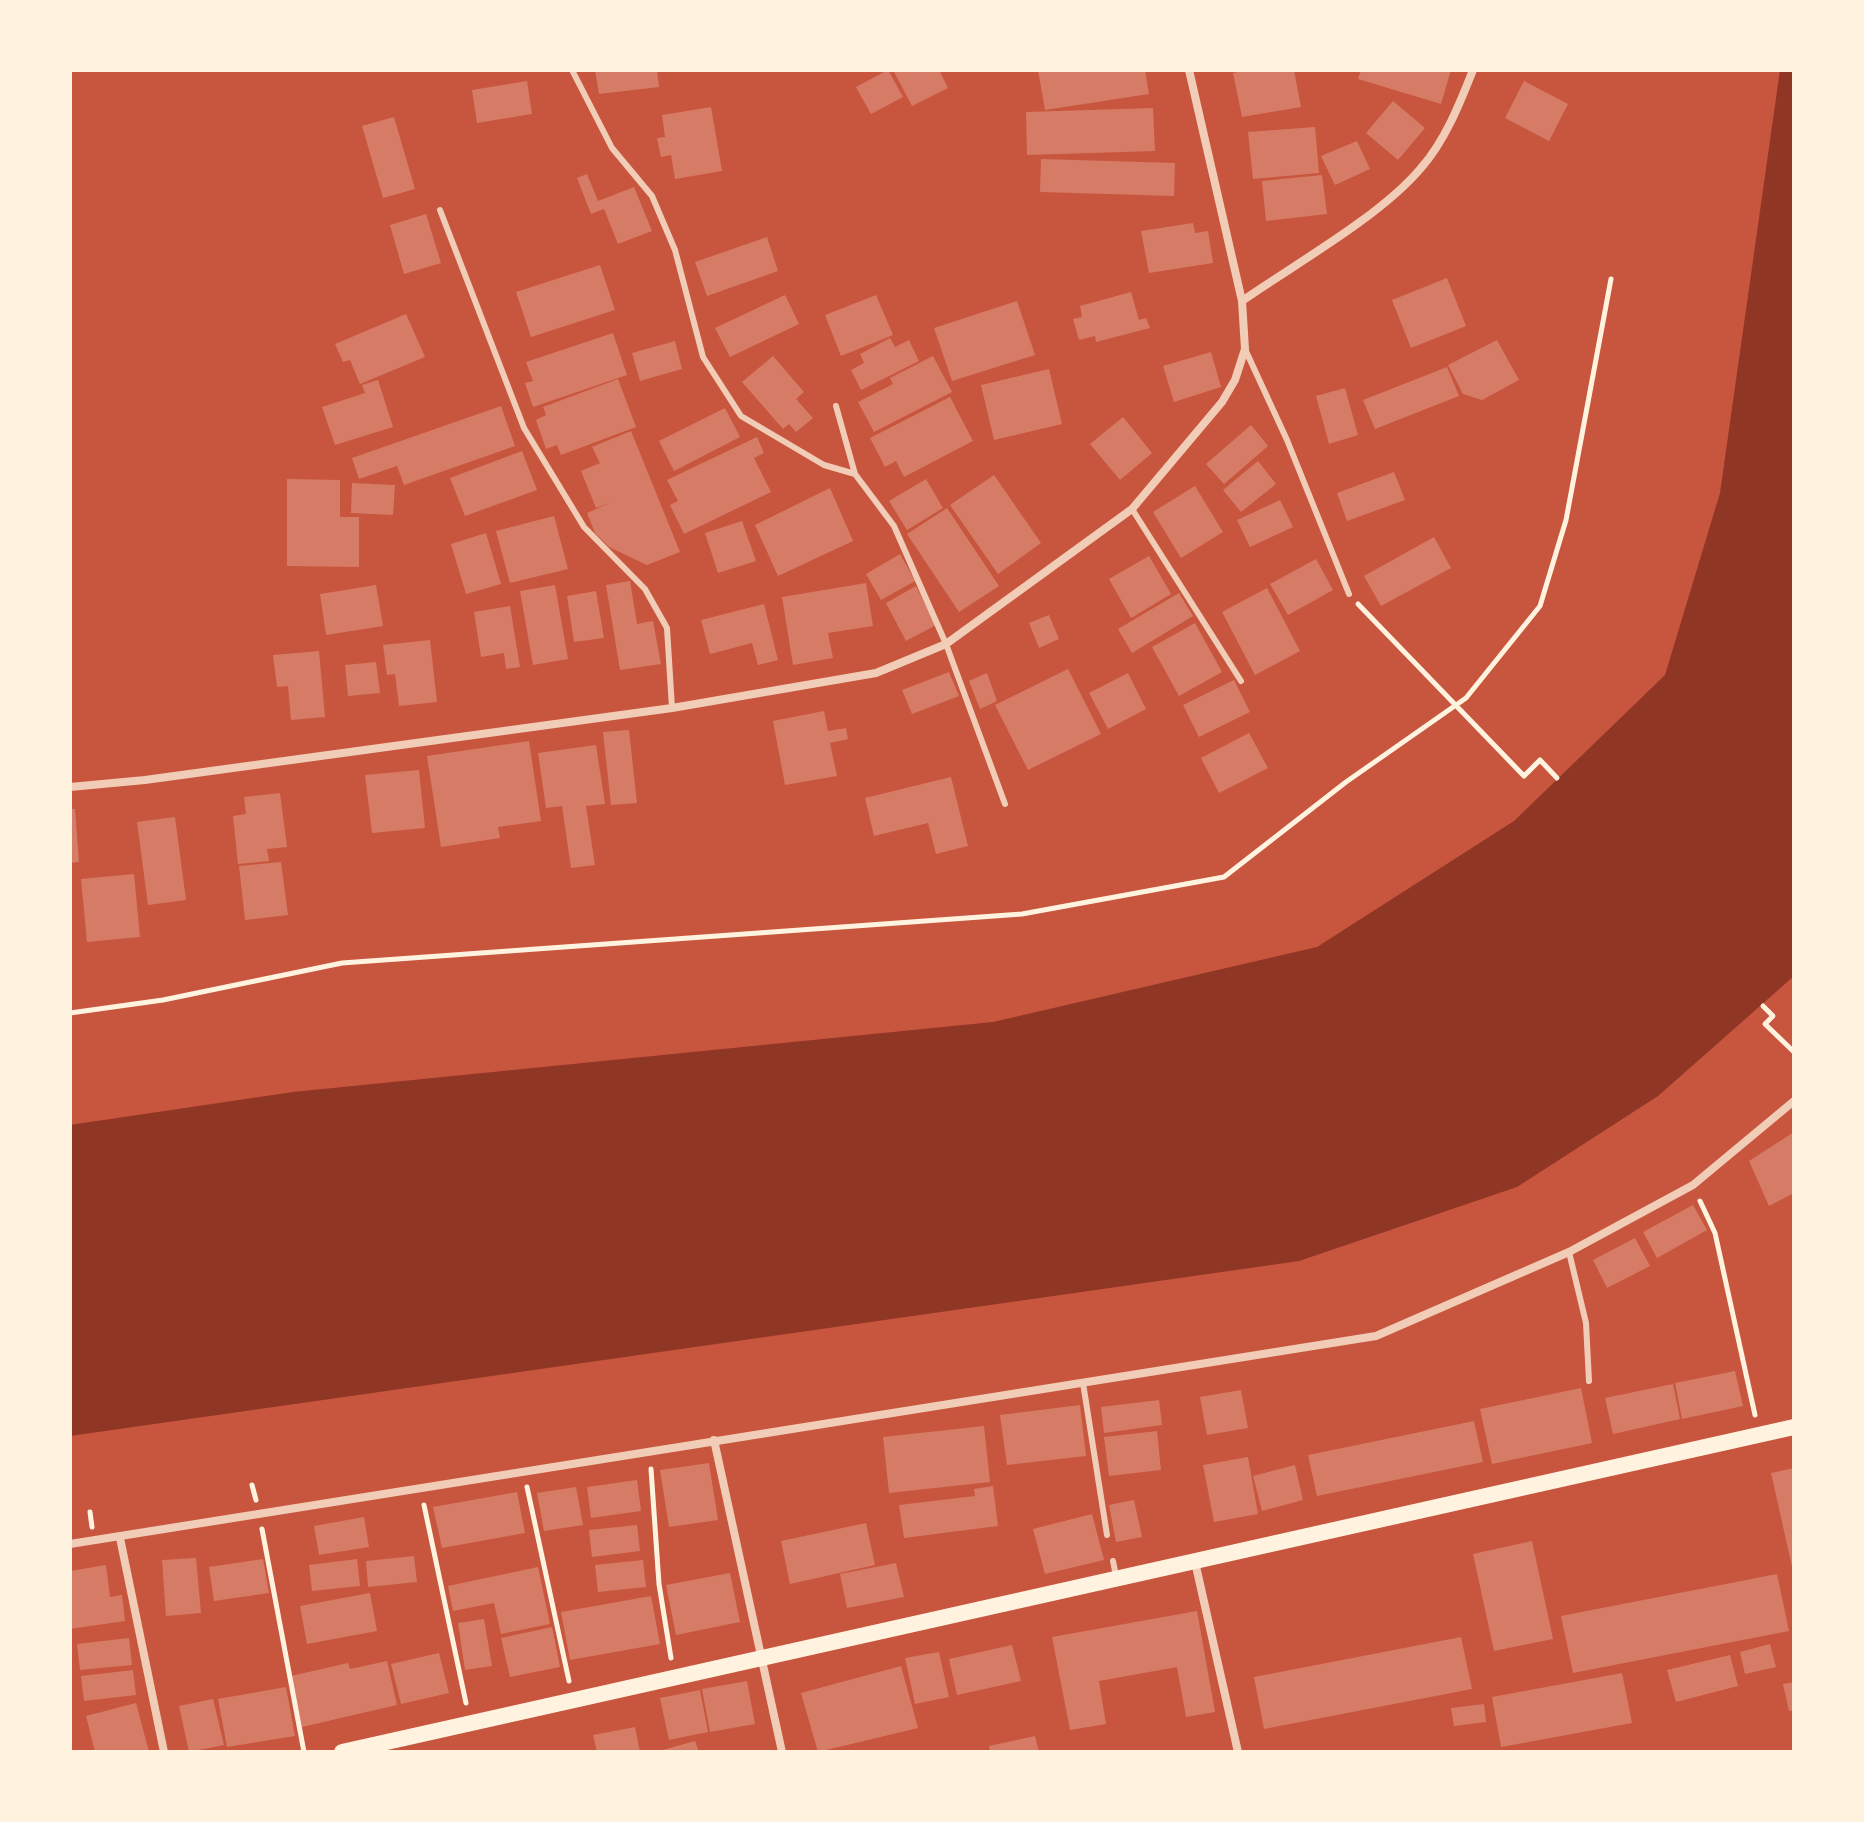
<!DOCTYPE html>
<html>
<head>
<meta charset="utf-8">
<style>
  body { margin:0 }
  #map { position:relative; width:1864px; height:1822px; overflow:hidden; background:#c8553d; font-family:"Roboto Condensed",sans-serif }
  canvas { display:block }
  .frame { position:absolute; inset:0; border:72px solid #fff3e0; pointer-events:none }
</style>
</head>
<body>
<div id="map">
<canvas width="1864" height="1822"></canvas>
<div class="frame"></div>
</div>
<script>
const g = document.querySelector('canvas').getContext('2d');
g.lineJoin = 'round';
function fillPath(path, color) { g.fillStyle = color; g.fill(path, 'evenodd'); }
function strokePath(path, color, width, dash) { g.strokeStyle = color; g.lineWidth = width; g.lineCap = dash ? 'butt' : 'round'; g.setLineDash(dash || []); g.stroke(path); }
const water = new Path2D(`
  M1780,70H1794V976L1658,1096L1517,1187L1299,1261L70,1436V1125L293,1092L993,1022L1317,947L1514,821L1665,675L1720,493Z`);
const building = new Path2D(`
  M595,70H657L659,87L599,94Z
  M888,70L903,97L871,114L856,87Z
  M893,70H939L948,88L912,106Z
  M1038,70H1145L1149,94L1045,110Z
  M1248,70H1294L1301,107L1242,117L1233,73Z
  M1361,70H1451L1441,104L1358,79Z
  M527,81L532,114L477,123L472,90Z
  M1524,81L1568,104L1549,141L1505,118Z
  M1393,101L1425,128L1398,160L1366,133Z
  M711,107L722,171L675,179L671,155L661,157L657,138L665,137L662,115Z
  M1153,108L1155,151L1027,155L1026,112Z
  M394,117L415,189L383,198L362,126Z
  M1315,127L1319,173L1253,179L1248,132Z
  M1357,141L1370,169L1335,185L1321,156Z
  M1041,159L1175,163L1174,196L1040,192Z
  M587,174L598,201L634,187L652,231L618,244L604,209L591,214L577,178Z
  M1322,175L1327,214L1266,221L1262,181Z
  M426,214L441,263L404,274L390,225Z
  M1193,223L1195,233L1208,231L1213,263L1149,273L1141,231Z
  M767,237L778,271L707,296L695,262Z
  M600,265L615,310L531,337L516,292Z
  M1447,278L1466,326L1411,348L1392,300Z
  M1131,292L1139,320L1146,318L1150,328L1096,342L1095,336L1079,340L1073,319L1082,317L1080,306Z
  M785,295L799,324L730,357L715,328Z
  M876,295L893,335L841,356L825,315Z
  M1017,301L1035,355L952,381L934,328Z
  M406,314L425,357L360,384L350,360L343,362L335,344Z
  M613,333L627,375L533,407L525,383L533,381L526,362Z
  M890,338L895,347L909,340L919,361L861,390L851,370L864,363L860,354Z
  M1497,340L1519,380L1482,400L1463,394L1448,365Z
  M675,341L682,369L640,381L632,353Z
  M1211,352L1221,387L1174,402L1163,366Z
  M773,356L804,392L796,399L813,418L796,432L789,424L783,429L742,382Z
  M933,356L952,392L874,432L858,402L893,384L890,378Z
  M1447,367L1459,396L1375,429L1363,400Z
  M1049,369L1062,424L994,440L981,385Z
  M618,379L636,427L561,455L557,445L546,449L536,420L546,415L543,407Z
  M378,380L393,427L335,445L322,407L365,393L362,385Z
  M1345,388L1358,435L1329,444L1316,396Z
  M950,397L973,441L904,477L896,461L885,467L870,438Z
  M501,406L515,446L404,485L397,466L359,479L352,458Z
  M725,408L740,437L674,471L659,441Z
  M1123,417L1152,453L1120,480L1090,444Z
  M1251,425L1268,446L1224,484L1206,464Z
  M631,431L680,552L647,565L609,547L595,533L587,513L612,502L596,508L581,471L600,463L592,447Z
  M757,437L764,453L754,458L771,492L684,534L670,505L678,501L667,480Z
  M522,451L537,490L465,516L450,478Z
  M1258,461L1276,484L1241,512L1223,490Z
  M1394,472L1405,500L1347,521L1337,493Z
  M994,475L1041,543L998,574L950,505Z
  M287,479L340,480V517H359V567L287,566Z
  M926,479L943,508L907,530L889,501Z
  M352,483L395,485L393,515L351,513Z
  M1195,486L1223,532L1181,558L1153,512Z
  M830,488L853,541L778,576L755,525Z
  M1280,500L1293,527L1250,547L1237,520Z
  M947,508L999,586L959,612L907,534Z
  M554,516L568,569L510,583L496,531Z
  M742,521L756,561L718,573L705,533Z
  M486,533L501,584L466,594L451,544Z
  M1434,537L1451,568L1381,606L1364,576Z
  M900,554L915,581L881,600L866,574Z
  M1149,556L1171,594L1131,618L1109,579Z
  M1316,559L1333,590L1288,615L1270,584Z
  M630,581L637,624L653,621L661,664L620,670L606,585Z
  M866,583L873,626L828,633L833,658L793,665L782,597Z
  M376,585L383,626L326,635L320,594Z
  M555,585L568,659L533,665L520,591Z
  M916,586L936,625L906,641L886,603Z
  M1267,588L1300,651L1255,675L1222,612Z
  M596,591L604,638L574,642L567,596Z
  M1179,593L1193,616L1132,653L1118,629Z
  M764,604L778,660L758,665L752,643L710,654L701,620Z
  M510,606L520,667L506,669L504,653L481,657L474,612Z
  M1049,615L1059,639L1039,648L1029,623Z
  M1195,623L1222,672L1179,696L1152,647Z
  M430,640L437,702L399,706L395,674L387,675L383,645Z
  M319,651L325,717L291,720L288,686L277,687L273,655Z
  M376,662L380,693L348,696L345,665Z
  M1068,669L1101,734L1028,770L995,705Z
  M949,672L959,696L912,714L902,690Z
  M987,673L997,701L980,709L969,681Z
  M1128,673L1146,709L1108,729L1089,693Z
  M1234,680L1250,712L1199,737L1183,705Z
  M824,711L828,731L846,728L848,739L830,743L837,776L785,785L773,721Z
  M629,730L637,803L611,805L603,732Z
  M1249,733L1268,768L1219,793L1201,758Z
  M529,741L541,821L498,827L500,838L441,847L427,756Z
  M596,745L605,804L586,806L595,865L571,868L562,806L546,808L538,753Z
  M419,770L425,828L372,833L365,775Z
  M951,777L968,846L936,854L928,823L874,836L865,798Z
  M280,793L287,847L267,849L269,861L238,864L233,816L246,814L244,797Z
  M70,809H75L79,862L70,863Z
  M175,817L186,900L148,905L137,822Z
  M281,862L288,915L245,920L239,866Z
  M134,874L140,937L87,942L81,879Z
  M1794,1132V1193L1769,1206L1749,1161Z
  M1693,1205L1707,1230L1657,1258L1643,1232Z
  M1635,1238L1650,1266L1607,1288L1593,1260Z
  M1735,1371L1743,1406L1682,1419L1675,1383Z
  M1673,1384L1680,1419L1613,1434L1605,1398Z
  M1581,1388L1592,1443L1492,1464L1480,1409Z
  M1241,1390L1248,1428L1207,1435L1200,1397Z
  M1159,1400L1162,1425L1104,1433L1101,1407Z
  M1080,1405L1086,1456L1007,1465L1000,1415Z
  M1474,1421L1483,1462L1317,1496L1308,1455Z
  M984,1426L990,1482L889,1493L883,1437Z
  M1157,1431L1161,1470L1109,1476L1104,1437Z
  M1248,1457L1258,1514L1214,1522L1203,1465Z
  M709,1463L718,1520L669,1527L660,1470Z
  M1295,1465L1303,1500L1262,1511L1253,1476Z
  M1794,1468V1571H1793L1771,1473Z
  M637,1480L641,1511L591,1518L587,1487Z
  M993,1486L998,1526L904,1538L899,1505L975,1496L974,1489Z
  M576,1487L583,1525L544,1531L537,1493Z
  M517,1492L525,1533L442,1548L433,1507Z
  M1134,1500L1142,1537L1116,1542L1109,1505Z
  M1092,1514L1104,1560L1045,1574L1033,1529Z
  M364,1517L369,1547L319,1555L314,1526Z
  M866,1523L875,1565L790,1584L781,1541Z
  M637,1525L640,1551L592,1557L589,1530Z
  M1532,1541L1553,1639L1494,1651L1473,1554Z
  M414,1556L417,1582L368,1587L366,1561Z
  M196,1558L201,1613L166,1616L162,1560Z
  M263,1559L269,1593L214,1601L209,1567Z
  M357,1559L360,1586L312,1591L309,1565Z
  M643,1560L646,1587L598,1592L595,1565Z
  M896,1563L904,1597L847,1608L840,1574Z
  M106,1565L110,1597L122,1595L125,1621L70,1629V1571Z
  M538,1567L550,1624L501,1634L494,1603L453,1611L448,1586Z
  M730,1573L740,1622L676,1635L666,1585Z
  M1777,1574L1789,1631L1573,1673L1561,1616Z
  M370,1593L377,1631L307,1644L300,1606Z
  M651,1596L660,1644L570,1660L561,1612Z
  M1197,1611L1215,1712L1186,1717L1177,1667L1099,1681L1106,1724L1070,1730L1052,1637Z
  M484,1619L492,1666L465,1670L458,1623Z
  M552,1627L560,1667L510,1677L501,1638Z
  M1461,1637L1472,1689L1264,1729L1254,1677Z
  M129,1638L132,1665L80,1670L77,1644Z
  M1770,1644L1776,1667L1745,1674L1740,1652Z
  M1012,1645L1021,1681L957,1695L949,1659Z
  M939,1652L949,1697L915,1704L905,1658Z
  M439,1653L449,1693L401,1704L391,1664Z
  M1730,1655L1738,1686L1676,1702L1667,1670Z
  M387,1661L397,1705L302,1727L291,1676L348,1663L350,1669Z
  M901,1666L918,1728L818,1752L801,1693Z
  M133,1670L136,1695L84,1701L81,1676Z
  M1622,1673L1632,1723L1501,1747L1492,1697Z
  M747,1681L755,1724L710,1732L702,1689Z
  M1794,1682V1710L1789,1711L1783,1684Z
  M286,1687L295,1736L227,1747L218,1699Z
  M700,1690L708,1732L669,1740L660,1698Z
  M213,1699L224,1745L189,1752L179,1706Z
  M136,1703L149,1752H95L86,1716Z
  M1484,1704L1486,1722L1454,1726L1451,1708Z
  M635,1727L640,1752H597L593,1735Z
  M1035,1736L1039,1752H990L989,1746Z
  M695,1741L699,1752H659V1751Z`);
const path = new Path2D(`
  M1358,604L1524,776L1540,760L1557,778
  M1763,1006L1773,1016L1765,1024L1794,1052
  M70,1013L163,1000L342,963L1022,914L1224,877L1346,782L1466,698L1540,606L1566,520L1611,279
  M1700,1201L1715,1233L1755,1415
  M651,1469L659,1584L671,1658
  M252,1485L256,1500
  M527,1487L569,1681
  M424,1505L466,1703
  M90,1512L92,1527
  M262,1529L304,1752`);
const service = new Path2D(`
  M572,70L612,148L652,196L675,250L703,357L741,416L824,465L855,474L836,406
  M440,210L524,428L584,527L645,589L667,628L672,708
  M1245,349L1287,440L1349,594
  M855,474L894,526L946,644L1005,804
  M1132,509L1241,681
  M1569,1252L1586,1323L1589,1381
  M1083,1383L1107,1535
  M1113,1561L1116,1576`);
const minor = new Path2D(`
  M1242,301C1295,264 1381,216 1421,168C1445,141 1460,103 1473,70
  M70,787L145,780L672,708L876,673L946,644L1132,509L1222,402L1235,380L1245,349L1242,301L1189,70
  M714,1440L782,1752
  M120,1538L164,1752
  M70,1544L1376,1336L1569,1252L1693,1185L1794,1101
  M1195,1562L1238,1752`);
const secondary = new Path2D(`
  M342,1752L1794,1427`);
fillPath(water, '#8f3625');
fillPath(building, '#d67c66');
strokePath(path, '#fff3e0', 5);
strokePath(service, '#f1ccb7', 6);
strokePath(minor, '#f1ccb7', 8);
strokePath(secondary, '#fff3e0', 16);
</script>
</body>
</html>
